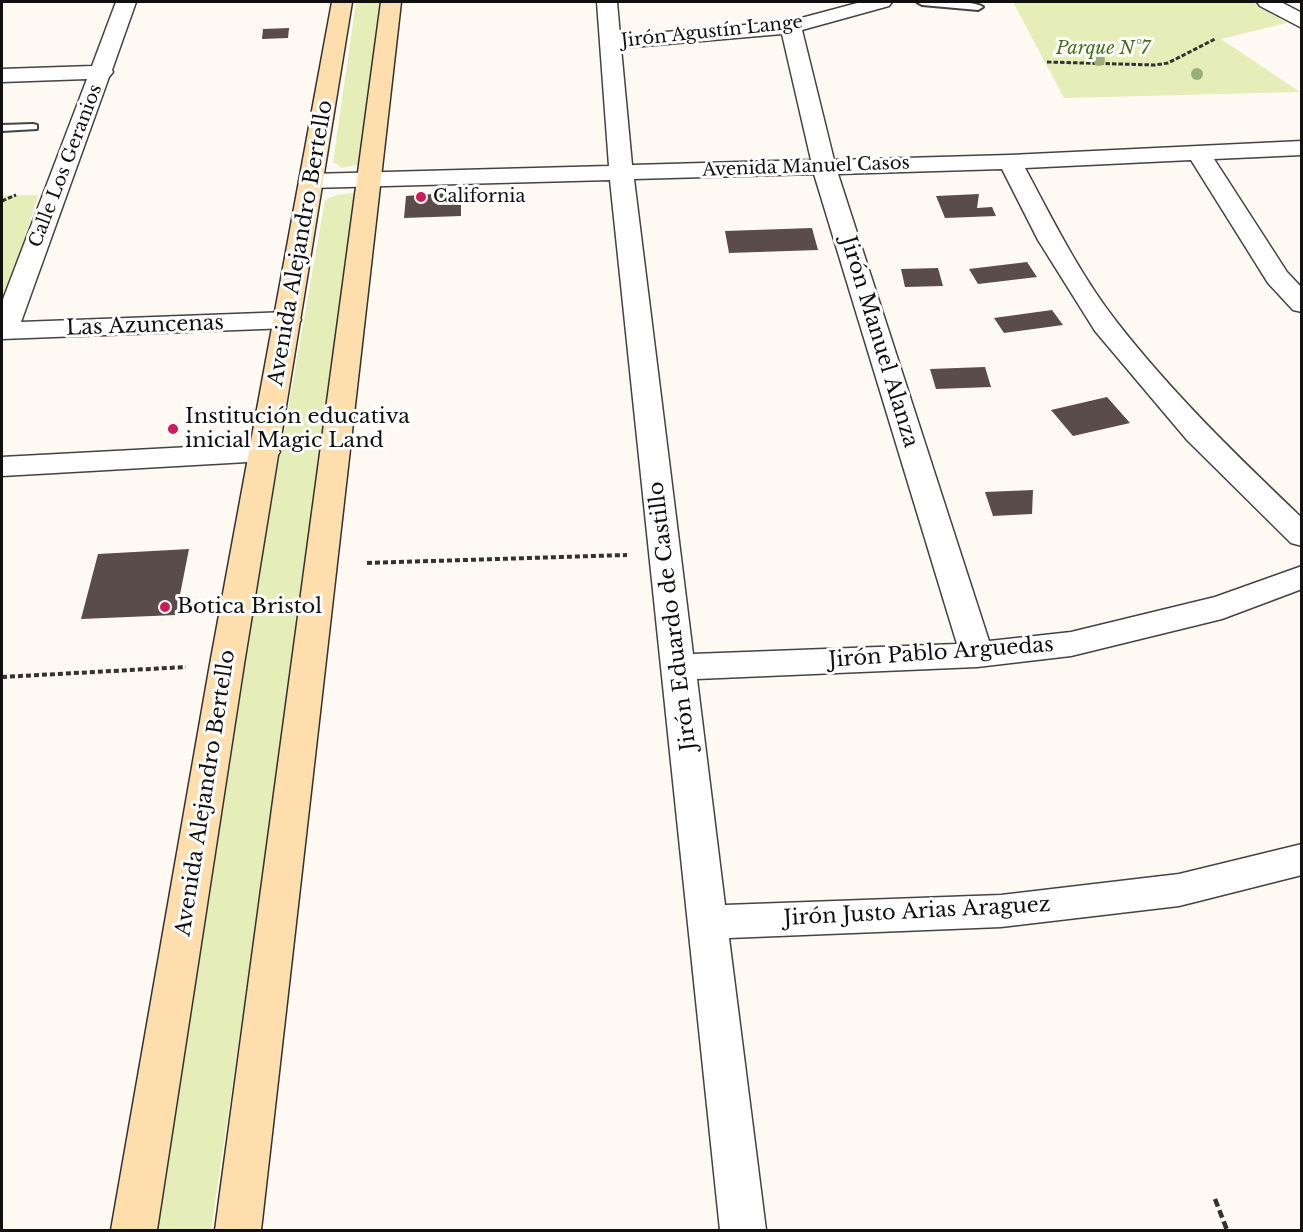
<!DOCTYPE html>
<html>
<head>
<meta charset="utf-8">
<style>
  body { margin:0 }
  #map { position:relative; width:1303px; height:1232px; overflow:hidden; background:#fff9f3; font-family:"Libre Baskerville",serif }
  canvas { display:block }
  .frame { position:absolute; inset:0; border:3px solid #101010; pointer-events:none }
</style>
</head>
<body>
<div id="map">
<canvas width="1303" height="1232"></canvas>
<div class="frame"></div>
</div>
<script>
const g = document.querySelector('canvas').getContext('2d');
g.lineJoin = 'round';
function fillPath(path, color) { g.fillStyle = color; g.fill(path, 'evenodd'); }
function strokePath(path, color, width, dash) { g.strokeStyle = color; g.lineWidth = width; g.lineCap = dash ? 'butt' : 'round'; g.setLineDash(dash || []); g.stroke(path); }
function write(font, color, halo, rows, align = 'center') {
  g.font = font + ' "Libre Baskerville",serif'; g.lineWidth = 6; g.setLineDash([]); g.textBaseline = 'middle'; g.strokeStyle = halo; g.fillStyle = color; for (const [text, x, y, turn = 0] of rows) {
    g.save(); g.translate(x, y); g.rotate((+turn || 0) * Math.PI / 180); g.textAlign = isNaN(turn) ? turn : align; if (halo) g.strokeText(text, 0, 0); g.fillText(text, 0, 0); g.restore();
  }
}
const green = new Path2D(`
  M356,2H381L365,163L342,168L333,162Z
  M1013,2H1252L1287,23L1221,39L1300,92L1064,98Z
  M354,193L363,200L211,1230H143L325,200L337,195Z
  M38,195L2,313V196Z`);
const building = new Path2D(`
  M289,28L288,38L262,39L263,29Z
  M461,192V216L404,218L406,196Z
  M979,194L977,208L992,207L996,216L945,218L936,196Z
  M812,228L818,250L729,253L725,231Z
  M1027,262L1037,277L978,284L969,269Z
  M938,268L943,286L905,287L901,269Z
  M1052,310L1063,325L1004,333L994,318Z
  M985,367L991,387L936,389L930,369Z
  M1107,397L1130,423L1073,436L1051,410Z
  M1033,490L1032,514L993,516L985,492Z
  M189,549L176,615L81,619L98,554Z`);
const pathFar2 = new Path2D(`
  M1047,62L1155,65L1168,63L1215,39
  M2,201L16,195`);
const pathFar1 = new Path2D(`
  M367,563L627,555
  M2,677L186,667`);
const path = new Path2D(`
  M1215,1199L1227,1230`);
const lane = new Path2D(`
  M917,2C931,0 972,0 983,7L978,10L922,5Z
  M33,124L37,125V129L2,131V125Z`);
const street = new Path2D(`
  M116,2H136L112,70L113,72L109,77L21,322L288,312L297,314L301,320L297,326L288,328L2,339V302L87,79L2,82V69L92,66Z
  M597,2H617L620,36L790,21L861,2H892L889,6L802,30L834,160L1010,155L1302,141V155L1214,159L1287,272L1302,288V312L1293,310L1268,283L1191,160L1025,168C1053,220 1080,275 1116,321C1172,393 1236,455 1302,518V546L1291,543L1187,440L1095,331L1038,240L1002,169L838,174L989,641L1071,632L1215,597L1302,566V589L1222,619L1071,656L977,667L697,679L725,905L1001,895L1179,874L1302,844V875L1179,906L1001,927L729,938L766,1230H720L610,180L311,188L303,186L299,181L303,176L311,174L609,166ZM782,34L811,160L632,165L621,48ZM814,174L957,644L693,654L634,179Z
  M1257,2H1281L1302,13V28L1260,6Z
  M265,443L275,445L280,452L275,459L265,461L2,476V457Z`);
const secondary = new Path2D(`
  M332,2H352L244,664L157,1230H111L210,664Z
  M381,2H401L261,1230H215Z`);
const trees = [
  [1085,48],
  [1099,60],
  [1197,74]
];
const markers = [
  [421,197,6,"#cf1959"],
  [173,429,6,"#cf1959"],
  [165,607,6,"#cf1959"]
];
const farStreetnames = [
  ["Jirón Agustín Lange",712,32,-6],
  ["Calle Los Geranios",66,166,-69],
  ["Avenida Manuel Casos",806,167,-2]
];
const farParknames = [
  ["Parque N°7",1103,49]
];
const farPoinames = [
  ["California",433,197]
];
const streetNames = [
  ["Avenida Alejandro Bertello",301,243,-80],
  ["Las Azuncenas",145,326,-2],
  ["Jirón Manuel Alanza",879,342,73],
  ["Jirón Eduardo de Castillo",673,616,-97],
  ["Jirón Pablo Arguedas",941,653,-4],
  ["Avenida Alejandro Bertello",206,793,-81],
  ["Jirón Justo Arias Araguez",917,912,-3]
];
const poiNames = [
  ["Institución educativa",185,417],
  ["inicial Magic Land",185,441],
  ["Botica Bristol",177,607]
];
fillPath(green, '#e5eeb8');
fillPath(building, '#5a4c4b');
strokePath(lane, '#434343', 4);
strokePath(street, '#434343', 3);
strokePath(secondary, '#323232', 3);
strokePath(pathFar2, '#323232', 3, [4.5, 2]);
strokePath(pathFar1, '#323232', 4, [5, 3]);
strokePath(path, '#323232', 4.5, [8, 4]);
fillPath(lane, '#fff');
fillPath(street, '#fff');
fillPath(secondary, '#ffdeae');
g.fillStyle = '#99ae7b';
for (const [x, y] of trees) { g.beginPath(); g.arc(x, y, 6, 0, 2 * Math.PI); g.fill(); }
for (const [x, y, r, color] of markers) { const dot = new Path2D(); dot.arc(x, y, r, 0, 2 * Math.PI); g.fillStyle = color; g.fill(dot); strokePath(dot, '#fff', 2); }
write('18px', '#101010', '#fff', farStreetnames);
write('italic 18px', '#457019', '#fff', farParknames);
write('18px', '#101010', '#fff', farPoinames, 'left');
write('21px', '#101010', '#fff', streetNames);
write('21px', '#101010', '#fff', poiNames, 'left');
</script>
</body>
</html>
